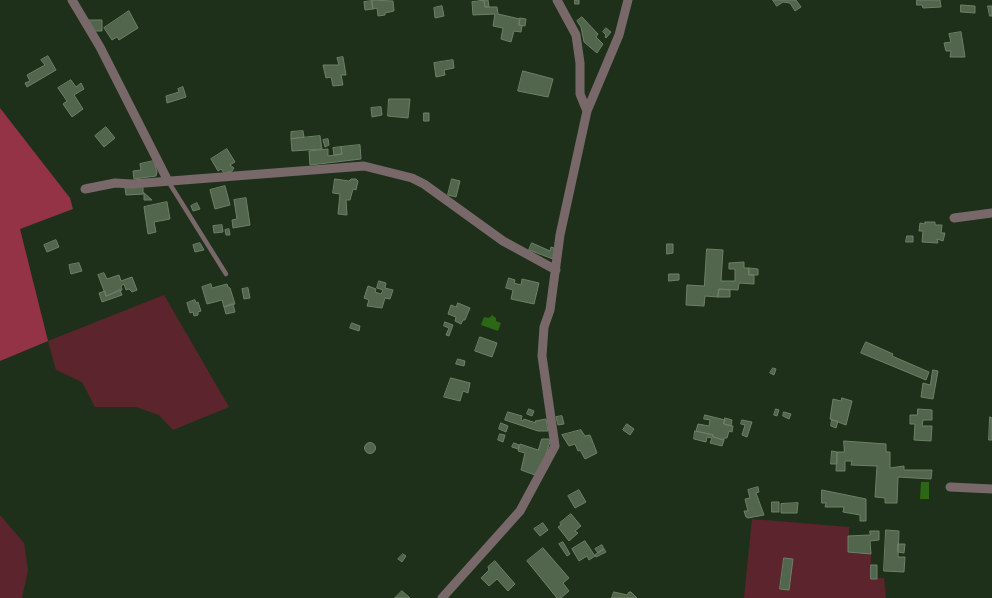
<!DOCTYPE html>
<html>
<head>
<meta charset="utf-8">
<style>
  body { margin:0 }
  canvas { display:block; background:#1f301a }
</style>
</head>
<body>
<canvas width="992" height="598"></canvas>
<script>
const g = document.querySelector('canvas').getContext('2d');
g.lineJoin = 'round';
function fillPath(path, color) { g.fillStyle = color; g.fill(path, 'evenodd'); }
function strokePath(path, color, width, dash) { g.strokeStyle = color; g.lineWidth = width; g.lineCap = dash ? 'butt' : 'round'; g.setLineDash(dash || []); g.stroke(path); }
const green = new Path2D(`
  M164,295L229,407L173,430L159,415L136,407H95L82,382L56,370L48,341Z
  M0,515L24,543L28,570L22,598H0Z
  M752,519L849,527V552L871,554V578H884L886,598H744Z`);
const forest = new Path2D(`
  M0,108L70,198L73,209L20,229L48,341L0,361Z`);
const water = new Path2D(`
  M492,315L496,318V321L501,323L498,331L481,325L484,317L489,318Z
  M921,482H929V499H920Z`);
const building = new Path2D(`
  M372,0L393,1L394,11L385,13V15L378,16L377,8L373,9Z
  M479,0H488L489,7H485L484,1Z
  M575,0H579V4H575Z
  M773,0H796L801,7L795,11L790,3L783,2L777,6Z
  M917,0H940L941,7L923,8L922,5H917Z
  M372,1L373,9L365,10L364,2Z
  M484,1L485,7H497L498,14L520,19L519,25L522,26L521,32L514,31L511,42L501,39L503,28L493,26L495,14L473,15L472,2Z
  M961,5L975,6V13L961,12Z
  M442,6L444,16L435,18L434,8Z
  M988,6H992V16H990Z
  M129,11L138,28L119,40L117,37L112,40L104,28Z
  M582,17L598,34L596,37L603,44L597,53L584,42L581,27L577,21Z
  M520,18L526,19L525,26L519,25Z
  M87,20H102V31H94Z
  M606,28L611,32L606,38L605,37L606,35L603,32Z
  M961,32L965,57H950L951,51H946L944,43L951,42L949,34Z
  M48,56L56,70L27,87L25,83L30,81L27,75L45,65L41,60Z
  M343,57L346,75H341L343,85L333,86L331,77L326,78L323,65H339L337,58Z
  M453,60L454,68L444,70L445,75L436,77L434,63Z
  M523,71L553,79L548,97L518,91Z
  M71,80L76,87L81,83L84,89L74,95L83,109L72,117L63,104L67,101L58,88Z
  M183,87L186,97L167,103L166,96L179,92L178,89Z
  M389,99H410L408,118L388,116Z
  M381,107L382,115L372,117L371,108Z
  M424,113H429V121H424Z
  M106,127L115,138L104,147L95,136Z
  M303,131L304,137L291,139V132Z
  M320,136L322,149L292,151L291,139Z
  M328,139L329,145L325,147L323,140Z
  M360,145L361,159L310,165L309,151L328,149V156L342,154L341,147Z
  M341,147L342,154L334,155L333,148Z
  M227,149L235,162L230,165L234,168L232,171L224,173L221,169L218,171L211,159Z
  M154,161L157,172L156,176L134,179L133,171L141,170L140,164Z
  M335,179L349,181L351,179H356L358,181L356,190L353,189L350,200H346L347,215L338,214L340,194L333,193Z
  M452,179L460,181L456,197L448,195Z
  M225,186L230,205L215,209L210,190Z
  M143,187V192L152,200H144V194L126,195L125,188Z
  M246,198L250,225L233,228L232,220L237,219L234,200Z
  M167,202L170,219L154,222L156,232L148,234L144,207Z
  M197,203L200,209L193,211L191,206Z
  M925,222H935V225H942L941,233H945L943,241L937,239L938,243L922,242L923,231H919L920,223L925,224Z
  M222,225L223,232L214,233L213,226Z
  M229,229L230,235H226L225,230Z
  M907,236H913V242H906Z
  M56,240L59,247L47,252L44,245Z
  M200,243L204,250L195,252L193,245Z
  M532,243L550,251L551,247L554,248L553,259L529,250Z
  M667,244H673V253L667,254Z
  M707,249L723,250L721,281H735V269H729V263L744,262V268H749V275H754V284L739,283L738,290L719,289L718,297L705,296L704,306L686,305L687,285L704,286Z
  M79,263L82,271L71,274L69,265Z
  M749,268L758,269V275H749Z
  M104,273L107,279L119,275L121,281L132,277L137,290L132,292L129,289L126,290L124,284L121,286L122,290L106,296L98,275Z
  M669,274H679V280L669,281Z
  M509,278L515,280L514,283L521,285L522,279L539,283L534,304L511,299L513,290L506,288Z
  M379,281L386,283L385,288L393,290L390,299L385,298L382,308L367,306L369,300L364,298L368,286L376,289L375,292L381,294L383,290L377,288Z
  M211,284L212,288L227,284L228,287L230,288L235,304L224,307L222,300L207,304L202,287Z
  M248,288L250,298L244,299L242,289Z
  M719,289L730,290V297H718Z
  M120,290L122,295L102,302L99,293L105,291L106,296Z
  M195,300L196,303L198,302L201,311L198,312V315L194,316L193,312L190,313L187,303Z
  M458,303L470,308L465,320H463L461,324L455,321L456,317L448,314L451,305L456,307Z
  M233,304L235,312L226,314L224,307Z
  M445,322L453,325L449,336L446,335L449,328L444,326Z
  M352,323L360,326L359,331L350,328Z
  M480,337L497,343L492,357L475,351Z
  M866,342L893,354L892,356L929,372L926,380L861,353Z
  M458,359L465,361L464,366L456,364Z
  M773,368L776,369L774,375L770,373Z
  M933,370L938,371L933,399L921,397L923,383L930,385Z
  M451,378L470,383L468,393L463,391L460,401L444,397Z
  M842,398L852,401L846,425L830,419L833,399L841,401Z
  M529,409L534,411L532,416L527,414Z
  M776,409L779,410L777,416L774,415Z
  M918,409L932,410V420H923L922,426H932L931,441L914,440L915,424H910V415H917Z
  M508,412L522,416L521,420L523,421L524,419L536,423L535,421L546,419L548,431H538L505,420Z
  M784,412L791,414L789,419L783,416Z
  M705,415L725,420L724,424L733,426L732,432L729,431L727,438H724V440L713,437V435L696,431L698,424L709,426L710,420L704,419Z
  M562,416L564,424L558,425L556,417Z
  M990,417L992,418V440H989Z
  M725,418L732,420L731,426L724,424Z
  M742,420L752,422L747,437L742,435L745,425L741,424Z
  M832,420L838,421L836,428L831,426Z
  M501,423L508,426L506,432L499,429Z
  M627,424L634,429L630,435L623,430Z
  M581,430L585,436L590,435L597,453L585,459L580,450L578,451L575,444L569,446L562,435Z
  M695,431L713,435V437L724,440L722,446L710,443L712,438L707,437L706,442L694,439Z
  M500,434L505,435L503,442L498,440Z
  M542,439H549L550,442L542,466L535,475L521,470L525,453L518,451L520,444L538,450Z
  M844,441L886,444V452H890V468L904,466V470H932L931,479L898,477L897,503H885V498L875,497L877,466L851,465L852,461H845V471H836L837,452H844Z
  M364.5 448a5.5 5.5 0 1 1 11 0a5.5 5.5 0 1 1-11 0Z
  M514,443L519,445L518,449L512,447Z
  M832,451L837,452V464H831Z
  M758,487L759,492L756,493L764,515L748,518L746,517L744,511H748L745,499L750,498L748,490Z
  M579,490L586,502L575,508L568,496Z
  M822,490L866,499V521H860V515L843,512L844,507H825L826,503H822Z
  M772,502H779V512H772Z
  M798,503L797,513H781V504Z
  M571,514L581,526L575,531L578,533L569,541L558,527L561,525L560,523Z
  M543,523L548,530L540,536L534,529Z
  M886,530L899,531L898,557H905L904,572L884,571Z
  M870,531H879V540L870,541L871,554L848,552V536L870,535Z
  M585,541L595,556L589,560L587,556L579,561L572,549Z
  M563,542L570,554L567,556L559,544Z
  M898,544H905L904,553L898,552Z
  M602,545L604,549L598,553L595,549Z
  M543,548L569,578L563,583L569,591L561,598H557L527,561Z
  M604,549L606,552L596,557L595,555Z
  M403,554L406,556L402,562L398,559Z
  M784,558L793,559L789,590L780,589Z
  M495,561L515,584L508,591L497,579L489,586L481,578L489,570L488,567Z
  M871,565H877V579H871Z
  M402,591L410,598H395Z
  M614,592L627,595L629,592H631L637,598H612Z`);
const service = new Path2D(`
  M168,181L226,274`);
const minor = new Path2D(`
  M72,0L100,47L168,181
  M557,0L576,35L580,63V94L587,111
  M85,189L115,183L132,184L364,166L412,178L424,184L503,241L556,270
  M954,218L992,213
  M950,487L992,489
  M442,598L520,511L555,446L542,356L544,327L550,310L560,235L587,111L619,35L628,0`);
fillPath(green, '#5c242c');
fillPath(forest, '#933345');
fillPath(water, '#2b6715');
fillPath(building, '#52664d');
strokePath(building, '#6c8066', 1);
strokePath(service, '#78686a', 4.5);
strokePath(minor, '#78686a', 9);
</script>
</body>
</html>
